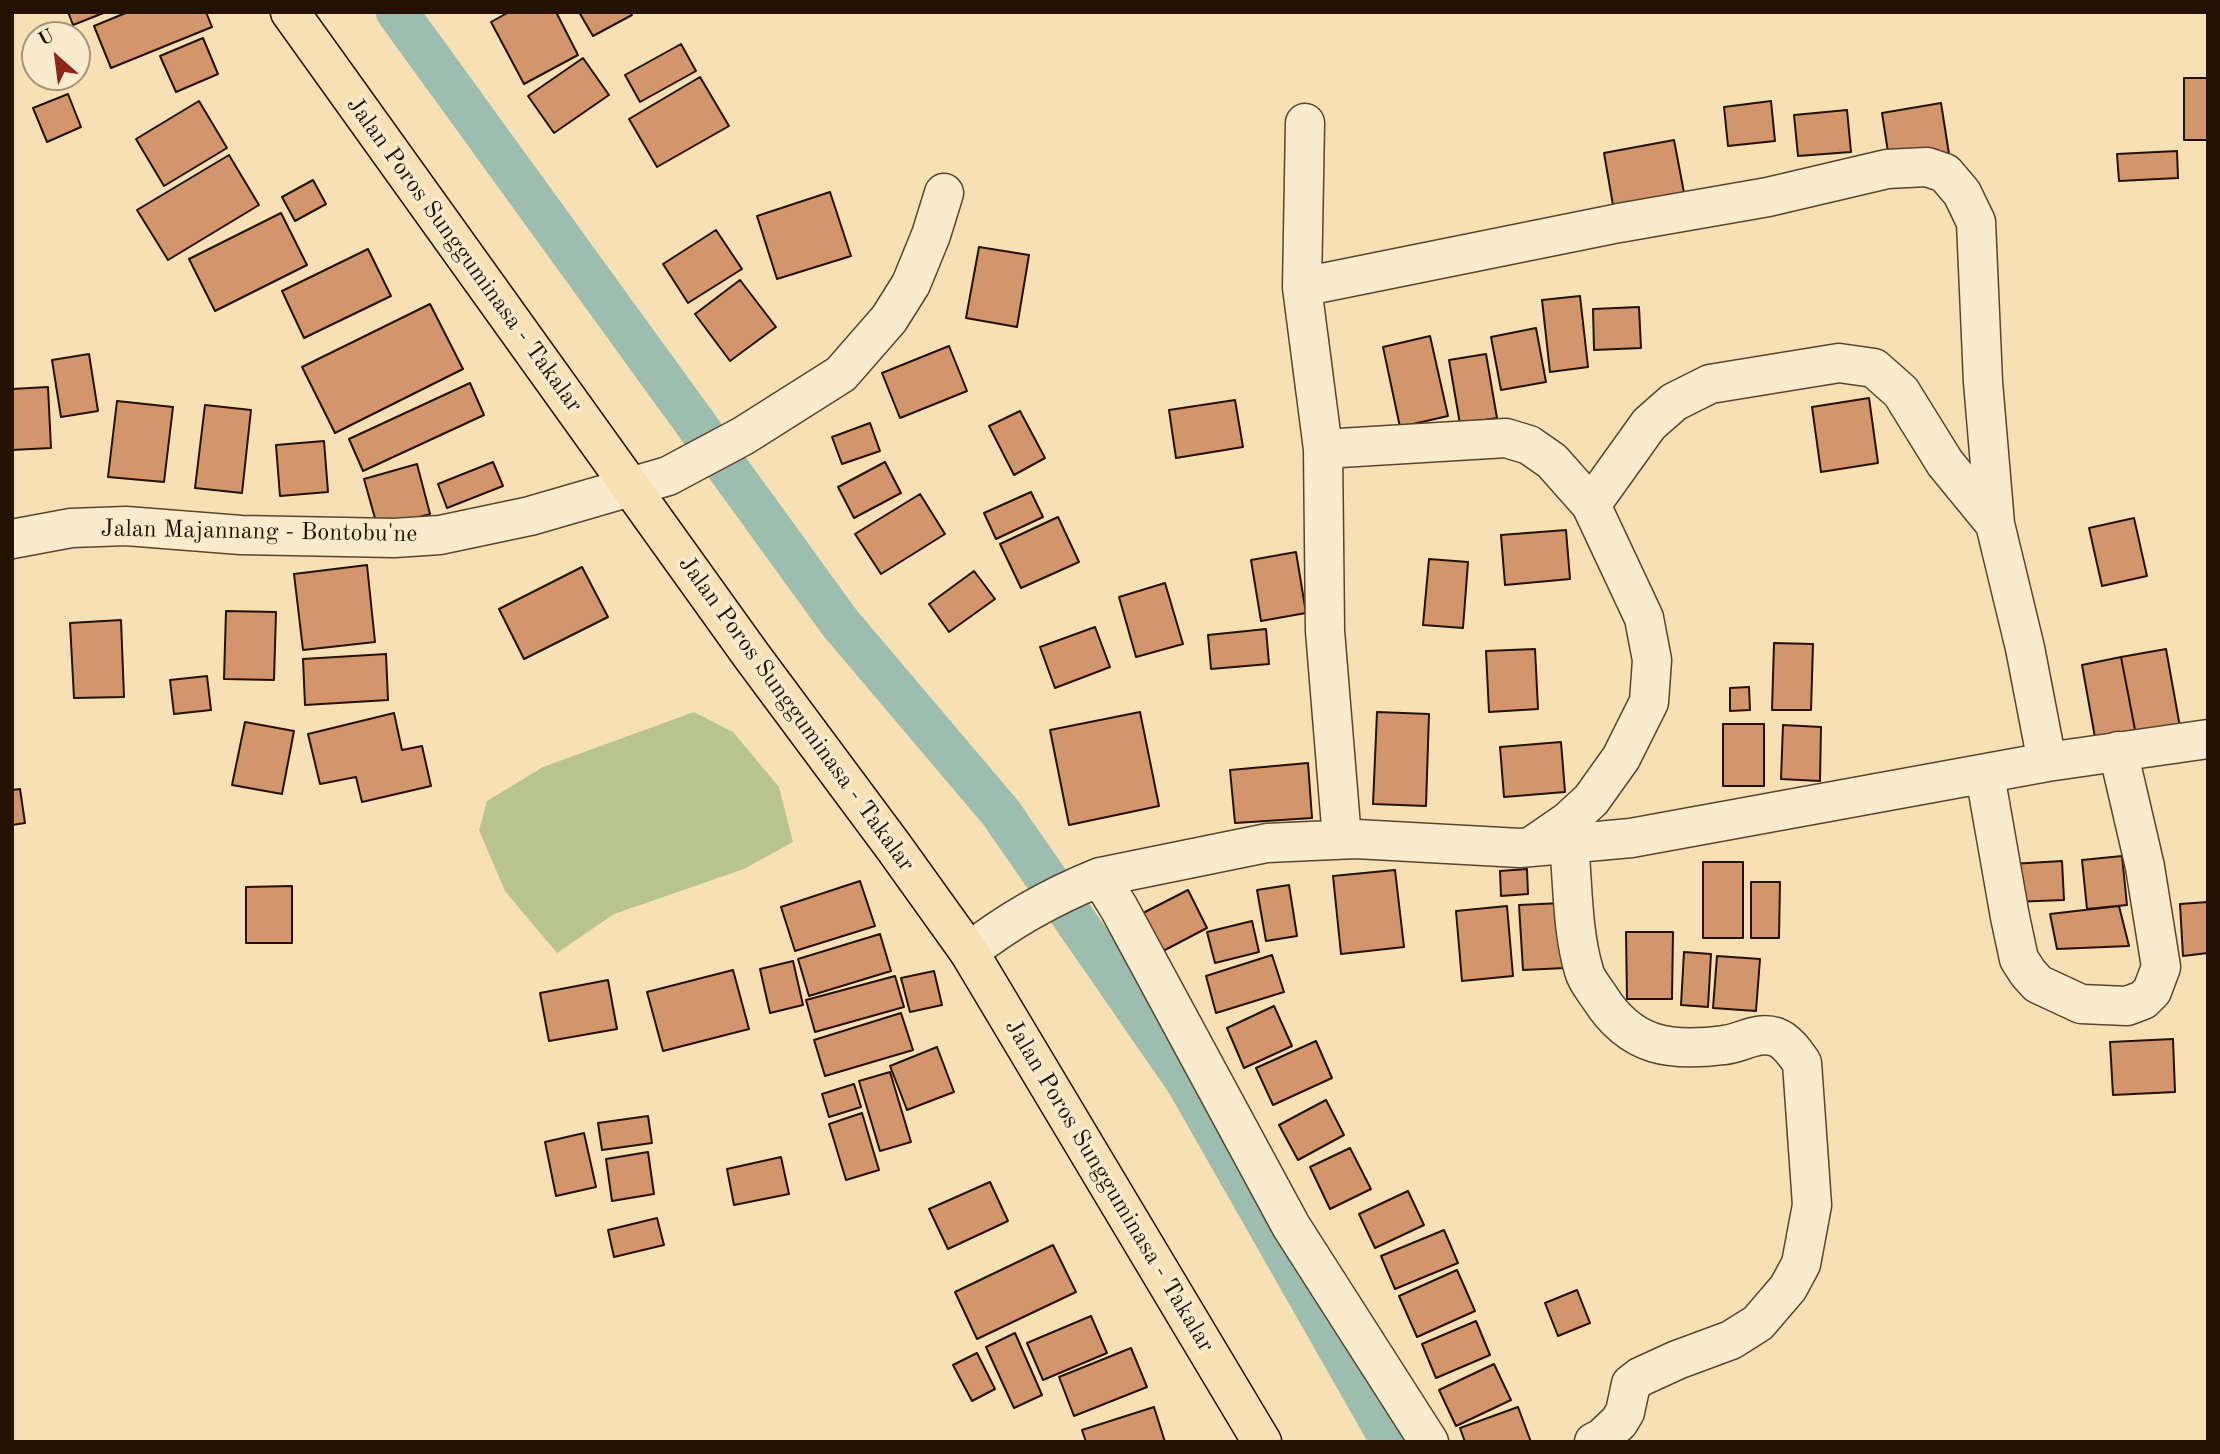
<!DOCTYPE html>
<html>
<head>
<meta charset="utf-8">
<style>
  body { margin:0 }
  #map { position:relative; width:2220px; height:1454px; overflow:hidden; background:#f7e0b4; font-family:"Old Standard TT",serif }
  canvas { display:block }
  .frame { position:absolute; inset:0; border:14px solid #241100; pointer-events:none }
  .north { position:absolute; left:21px; top:21px; width:70px; height:70px; box-sizing:border-box; background:#faebce; border:2px solid #a4947c; border-radius:50%; rotate:332deg; font-size:19px; font-weight:700; line-height:28px; text-align:center; color:#241100 }
  .north::after { content:''; display:block; margin:auto; width:24px; height:32px; background:#8f2418; clip-path:polygon(50% 0,100% 100%,50% 72%,0 100%) }
</style>
</head>
<body>
<div id="map">
<canvas width="2220" height="1454"></canvas>
<div class="frame"></div>
<div class="north">U</div>
</div>
<script>
const g = document.querySelector('canvas').getContext('2d');
g.lineJoin = 'round';
function fillPath(path, color) { g.fillStyle = color; g.fill(path, 'evenodd'); }
function strokePath(path, color, width, dash) { g.strokeStyle = color; g.lineWidth = width; g.lineCap = dash ? 'butt' : 'round'; g.setLineDash(dash || []); g.stroke(path); }
function write(font, color, halo, rows, align = 'center') {
  g.font = font + ' "Old Standard TT",serif'; g.lineWidth = 7; g.setLineDash([]); g.textBaseline = 'middle'; g.strokeStyle = halo; g.fillStyle = color; for (const [text, x, y, turn = 0] of rows) {
    g.save(); g.translate(x, y); g.rotate((+turn || 0) * Math.PI / 180); g.textAlign = isNaN(turn) ? turn : align; if (halo) g.strokeText(text, 0, 0); g.fillText(text, 0, 0); g.restore();
  }
}
const green = new Path2D(`
  M694,712L733,732L779,787L793,842L744,869L614,914L557,953L505,891L479,830L487,801L543,767Z`);
const canal = new Path2D(`
  M397,12L840,623L1001,813L1187,1082L1392,1442`);
const building = new Path2D(`
  M68,12H106L73,25Z
  M128,12H206L212,27L111,68L94,26Z
  M509,12H556L578,55L524,84L491,22Z
  M579,12H630L632,15L593,36Z
  M203,38L218,74L176,92L160,56Z
  M681,44L696,71L640,102L625,75Z
  M583,58L609,95L554,133L528,96Z
  M700,77L729,126L657,167L629,119Z
  M2184,78H2208V140H2184Z
  M68,94L81,127L47,142L33,108Z
  M199,101L227,148L164,186L136,139Z
  M1771,101L1775,141L1728,146L1724,107Z
  M1941,103L1949,154L1890,165L1882,113Z
  M1847,110L1851,152L1798,156L1794,115Z
  M1674,140L1685,198L1614,211L1604,153Z
  M2177,151L2178,178L2119,181L2117,154Z
  M229,155L259,205L168,260L137,210Z
  M313,180L326,204L295,221L282,197Z
  M830,192L851,256L777,279L757,216Z
  M281,213L307,265L215,311L189,259Z
  M716,230L742,269L688,303L663,264Z
  M979,247L1029,255L1017,327L966,318Z
  M368,249L391,296L304,338L282,291Z
  M740,280L776,327L730,361L695,314Z
  M1580,296L1588,367L1550,372L1542,300Z
  M430,304L463,369L335,433L302,367Z
  M1639,307L1641,348L1594,350L1593,309Z
  M1536,328L1546,382L1501,390L1491,337Z
  M1430,336L1448,416L1400,427L1383,347Z
  M949,346L967,391L900,418L882,373Z
  M89,354L98,411L61,417L52,360Z
  M1486,354L1497,418L1460,424L1449,360Z
  M470,383L484,415L363,471L349,439Z
  M48,387L51,448L12,450V389Z
  M1869,398L1878,463L1821,472L1812,407Z
  M1235,400L1243,447L1176,458L1169,410Z
  M117,401L173,407L164,482L108,477Z
  M205,405L251,410L242,493L195,488Z
  M1020,411L1045,458L1014,475L989,426Z
  M870,423L880,451L842,464L832,437Z
  M324,441L328,492L280,496L276,445Z
  M493,462L503,486L447,508L438,484Z
  M885,462L901,493L854,518L838,487Z
  M417,464L430,514L378,529L364,479Z
  M1031,492L1043,517L996,539L984,513Z
  M920,494L945,534L881,574L855,534Z
  M1058,517L1079,562L1021,588L1000,544Z
  M2134,518L2147,576L2102,586L2089,528Z
  M1566,530L1570,579L1505,585L1501,535Z
  M1296,552L1306,613L1261,621L1251,560Z
  M1429,559L1468,562L1463,628L1423,625Z
  M367,565L375,642L303,650L294,574Z
  M582,567L608,617L524,659L499,609Z
  M974,571L995,599L949,632L929,604Z
  M1165,583L1183,644L1136,657L1119,597Z
  M226,611L276,612L274,680L224,679Z
  M121,620L124,697L74,698L70,623Z
  M1095,627L1110,667L1055,688L1040,647Z
  M1266,629L1269,664L1211,669L1208,635Z
  M1774,643L1813,644L1811,710H1772Z
  M1535,649L1538,709L1489,712L1486,651Z
  M2166,649L2180,727L2136,735L2121,657Z
  M386,654L388,700L305,705L303,659Z
  M2121,657L2136,735L2096,743L2082,665Z
  M207,676L211,710L174,714L170,680Z
  M1749,687L1750,710L1730,711V688Z
  M1140,712L1159,806L1069,825L1050,730Z
  M1377,712L1429,714L1426,806L1373,804Z
  M394,713L402,750L422,746L431,786L362,802L356,777L320,784L308,734Z
  M245,722L294,731L282,794L232,785Z
  M1723,724H1764V786H1723Z
  M1783,725L1821,727L1820,781L1781,779Z
  M1561,742L1565,792L1504,797L1500,747Z
  M1308,763L1312,818L1235,823L1230,770Z
  M20,789L25,823L12,825V790Z
  M2122,856L2127,905L2087,909L2082,860Z
  M2062,861L2064,900L2012,902L2011,864Z
  M1703,862H1743V938H1703Z
  M1527,869L1528,894L1501,896L1500,871Z
  M1395,870L1404,947L1341,954L1333,876Z
  M860,881L875,926L795,951L781,907Z
  M1751,882H1780L1779,938H1751Z
  M1289,885L1297,936L1266,941L1257,890Z
  M292,886V943H246V887Z
  M1188,890L1207,928L1163,951L1143,913Z
  M2208,902V953L2183,956L2180,904Z
  M1562,903L1565,968L1523,970L1519,905Z
  M1507,906L1513,976L1462,981L1456,911Z
  M2119,906L2129,946L2057,949L2050,914Z
  M1252,921L1259,952L1215,963L1207,932Z
  M1626,932H1673L1672,999H1627Z
  M880,934L891,971L809,996L798,959Z
  M1684,952L1711,954L1708,1007L1681,1005Z
  M1272,955L1284,992L1216,1013L1206,976Z
  M1717,956L1760,959L1756,1011L1713,1008Z
  M793,961L803,1005L770,1013L760,969Z
  M733,970L749,1029L663,1051L647,992Z
  M934,971L942,1005L910,1012L901,978Z
  M895,976L904,1007L815,1032L806,1000Z
  M608,980L617,1029L549,1041L540,993Z
  M1274,1006L1292,1046L1244,1068L1227,1028Z
  M901,1013L913,1050L825,1076L814,1040Z
  M2173,1039L2175,1092L2113,1095L2110,1042Z
  M1316,1041L1332,1078L1273,1105L1256,1068Z
  M937,1047L954,1092L907,1110L890,1066Z
  M890,1072L911,1142L880,1151L859,1081Z
  M854,1084L861,1107L829,1117L822,1094Z
  M1326,1100L1344,1135L1298,1160L1279,1125Z
  M862,1113L879,1170L846,1180L829,1124Z
  M648,1116L652,1143L602,1150L598,1123Z
  M584,1133L596,1187L556,1196L545,1142Z
  M1350,1148L1371,1189L1330,1209L1310,1167Z
  M648,1152L654,1194L612,1201L606,1159Z
  M781,1157L789,1194L734,1205L727,1169Z
  M990,1182L1008,1221L948,1249L929,1209Z
  M1408,1191L1424,1225L1375,1248L1359,1214Z
  M657,1218L664,1245L614,1257L608,1230Z
  M1444,1230L1458,1263L1395,1289L1381,1256Z
  M1053,1245L1076,1292L977,1339L955,1292Z
  M1457,1270L1475,1311L1417,1337L1399,1296Z
  M1577,1290L1590,1323L1558,1336L1545,1303Z
  M1091,1316L1107,1353L1043,1380L1027,1343Z
  M1476,1321L1490,1355L1436,1378L1422,1344Z
  M1015,1333L1042,1395L1014,1408L986,1347Z
  M1131,1348L1147,1387L1074,1416L1059,1377Z
  M977,1353L995,1389L972,1401L953,1365Z
  M1494,1364L1511,1400L1456,1426L1439,1390Z
  M1154,1407L1165,1442H1086L1082,1430Z
  M1518,1407L1531,1442H1465L1460,1428Z`);
const minor = new Path2D(`
  M1305,123L1302,287L1323,449L1506,438L1529,445L1552,461L1591,505L1644,618L1652,660L1649,702L1621,758L1591,800L1567,822L1532,846
  M1302,287L1619,223L1768,197L1887,169L1927,167L1945,173L1962,193L1976,222L1983,382L1995,524L2025,648L2047,762
  M1323,449L1325,631L1342,839
  M1591,505L1649,424L1674,402L1710,384L1839,363L1874,368L1901,392L1945,463L1995,524
  M12,539L71,528L126,526L241,535L394,538L440,535L530,516L668,476L743,436L841,374L889,319L911,284L931,235L944,193
  M1985,775L2010,917L2019,959L2028,973L2038,984L2081,1004L2127,1006L2143,1000L2152,991L2161,967L2145,867L2118,751
  M1569,844C1573,885 1572,931 1584,971C1586,980 1595,990 1600,998C1631,1047 1670,1052 1724,1045C1743,1043 1756,1031 1776,1037C1787,1041 1795,1053 1802,1063L1812,1205L1801,1264L1788,1288L1758,1323L1731,1340L1677,1360L1640,1377L1631,1384L1625,1412L1619,1422L1602,1438L1594,1442
  M1100,877L1119,908L1291,1226L1429,1442
  M969,952C1008,921 1053,896 1100,877L1267,843L1356,839L1520,848L1631,838L2047,762L2208,739`);
const highway = new Path2D(`
  M290,12L751,655L893,846L969,952L1262,1442`);
const streetNames = [
  ["Jalan Poros Sungguminasa - Takalar",464,255,54],
  ["Jalan Majannang - Bontobu'ne",259,532,1],
  ["Jalan Poros Sungguminasa - Takalar",796,714,54],
  ["Jalan Poros Sungguminasa - Takalar",1109,1186,59]
];
fillPath(green, '#b9c390');
strokePath(canal, '#9dbdb0', 42);
fillPath(building, '#d3956b');
strokePath(building, '#241100', 2);
strokePath(minor, '#59452d', 41);
strokePath(highway, '#241100', 41);
strokePath(minor, '#faebce', 38);
strokePath(highway, '#f7e0b4', 38);
write('24px', '#241100', '#faebce', streetNames);
</script>
</body>
</html>
